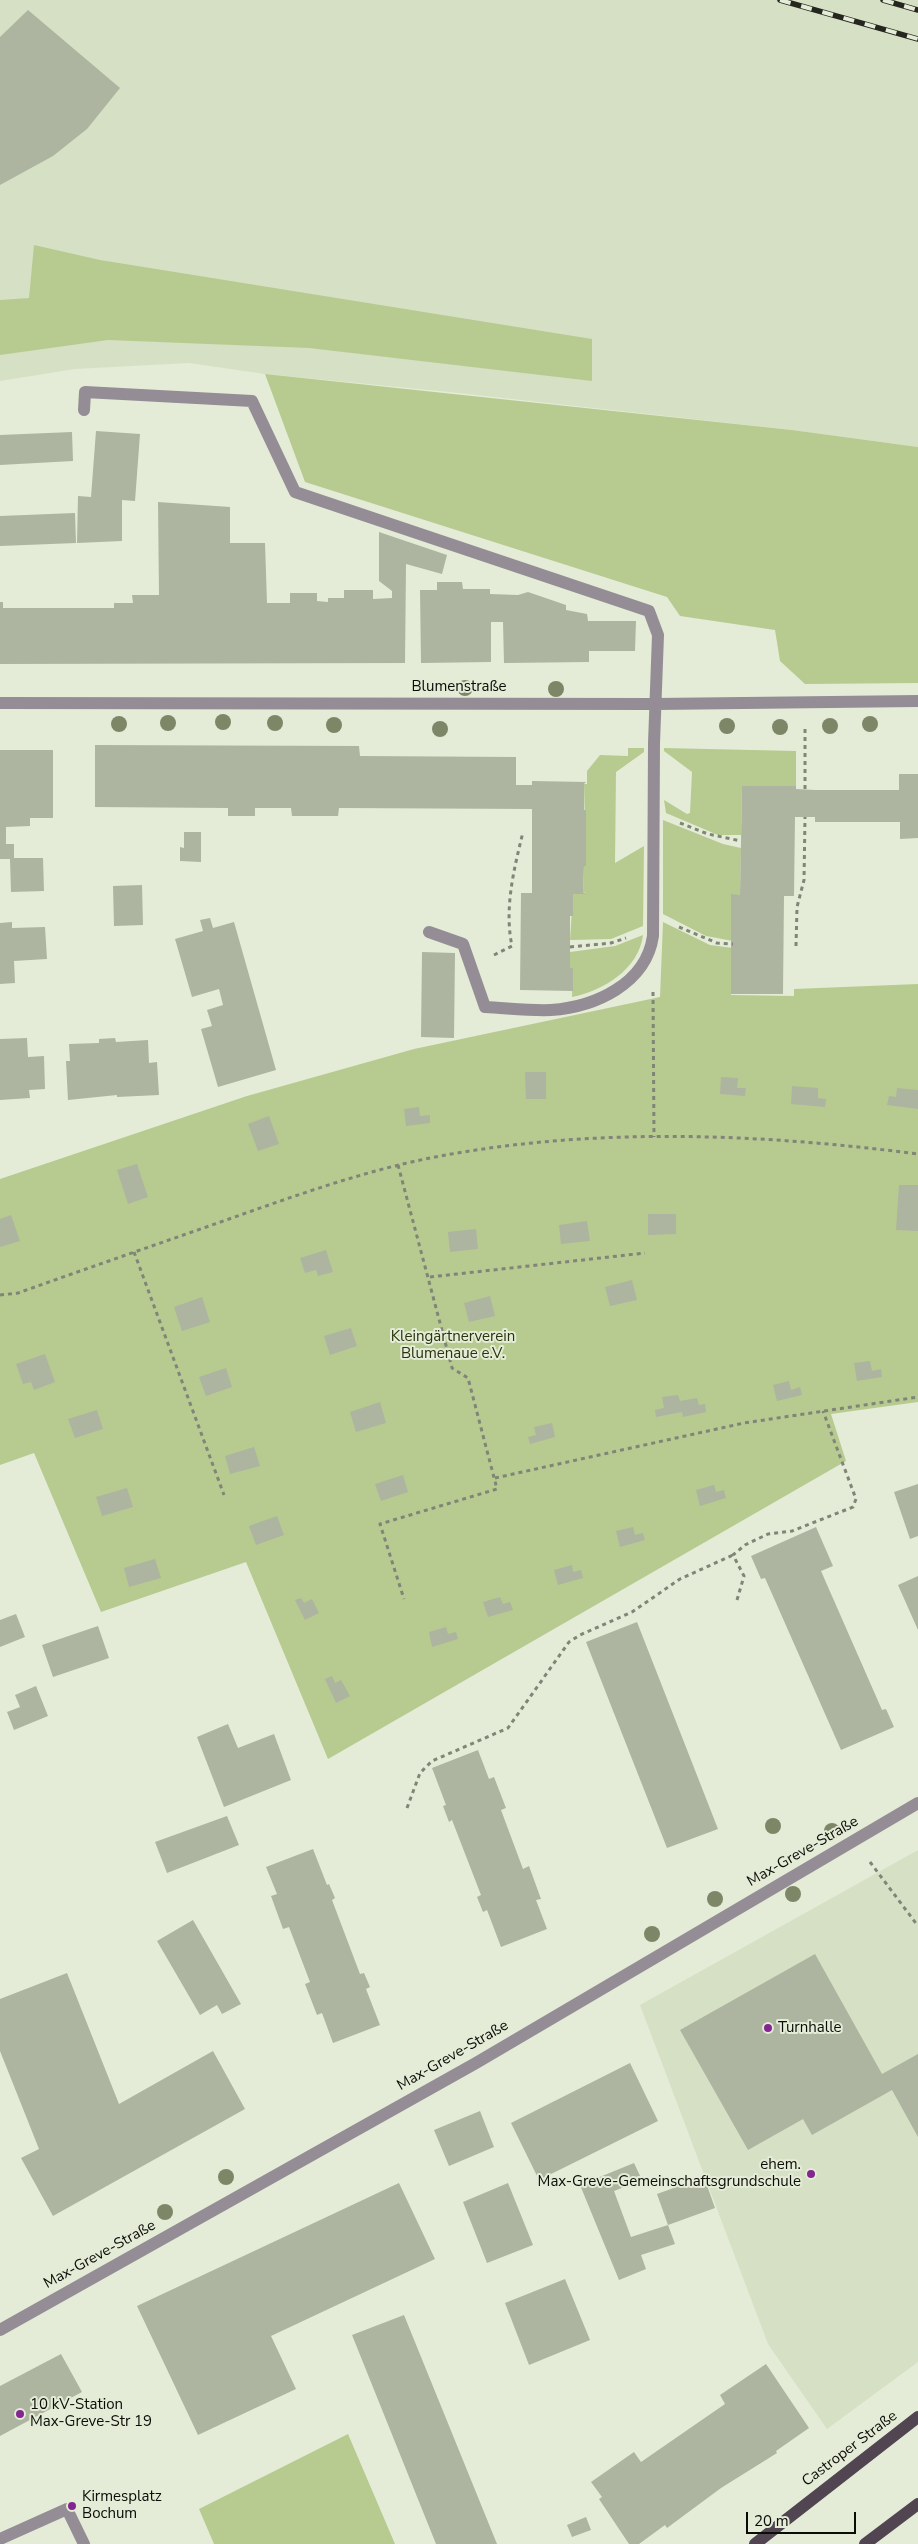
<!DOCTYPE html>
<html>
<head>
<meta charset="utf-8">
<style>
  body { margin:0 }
  #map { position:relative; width:918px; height:2544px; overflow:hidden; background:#e4ecd7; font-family:"Nunito Sans",sans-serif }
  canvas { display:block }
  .scale { position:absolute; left:746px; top:2512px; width:110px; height:22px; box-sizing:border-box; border:2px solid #0a0c06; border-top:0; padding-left:6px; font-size:15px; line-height:18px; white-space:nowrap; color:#0a0c06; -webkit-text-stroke:4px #e4ecd7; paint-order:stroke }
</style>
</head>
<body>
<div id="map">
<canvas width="918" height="2544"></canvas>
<div class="scale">20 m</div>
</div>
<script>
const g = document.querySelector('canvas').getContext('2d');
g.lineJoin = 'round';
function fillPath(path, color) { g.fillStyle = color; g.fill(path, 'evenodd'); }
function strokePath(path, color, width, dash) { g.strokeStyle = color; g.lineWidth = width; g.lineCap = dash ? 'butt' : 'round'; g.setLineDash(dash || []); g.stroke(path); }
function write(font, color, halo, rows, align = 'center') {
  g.font = font + ' "Nunito Sans",sans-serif'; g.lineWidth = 4; g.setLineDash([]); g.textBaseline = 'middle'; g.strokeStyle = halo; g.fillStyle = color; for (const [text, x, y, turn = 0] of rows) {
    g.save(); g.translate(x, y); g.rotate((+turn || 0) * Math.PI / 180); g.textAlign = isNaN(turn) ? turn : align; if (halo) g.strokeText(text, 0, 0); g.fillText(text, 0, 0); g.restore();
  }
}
const built = new Path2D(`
  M0,0H918V447L792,430L449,392L265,374L189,363L75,369L0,381Z
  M918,1850V2362L827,2429L768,2344L640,2005Z`);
const green = new Path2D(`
  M34,245L100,260L592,339V381L309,348L108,340L0,355V300L29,298Z
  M265,374L792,430L918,447V683L805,684L780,661L775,630L680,616L667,597L305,482Z
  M628,748H644V752L616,772L615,863L644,846L643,926L611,939L570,940L573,894L586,893L583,892L584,866H586L584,784H587V771L600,755L628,756Z
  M664,748L796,751V786H742L741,835H718L666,813L664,800L687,814L690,813L692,772L664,751Z
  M663,820L723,844L741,848L740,895L733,941L706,936L663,914Z
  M663,922L710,945L733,948L731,995L794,996V989L918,984V1402L831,1414L846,1461L328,1759L246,1562L101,1612L34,1453L0,1465V1179L247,1096L414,1049L660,997Z
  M643,935C639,969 603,991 572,997L573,968H570V952L615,946Z
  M348,2434L395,2544H214L199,2509Z`);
const building = new Path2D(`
  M28,10L120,88L87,129L53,156L0,185V37Z
  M96,431L140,434L135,501L122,500V541L77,543L78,496L91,497Z
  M72,432L73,461L0,465V435Z
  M158,502L230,507V543H265L267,603H290V593H317V601L328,602V598H344V590H373V599L392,598V591L379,581V532L447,555L442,574L406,564L405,663L0,664V602H3V608H114V603H133L132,595H159Z
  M75,513L76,543L0,546V516Z
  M437,582H462L463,589H490V594L518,595L528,592L566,605V610L587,614L588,621H636L635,651H589V662L504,663L503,622H491V662L421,663L420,590H437Z
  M95,745L359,746L360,756L516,757V785H532V781L586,782L584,784V810H586V866H584L583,892L586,894H573V916H570V968H573V991L520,990L521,893H532V809L339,808L338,816H292L291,808H255V816H228V808L95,807Z
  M0,750H53V818H30V826L6,827V844H14V858H43L44,891L11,892L10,859H0Z
  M899,774H918V838L900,839V822H815V817H795L794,896H784L783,994H731V894L740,895L742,786H796V789L815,790H899Z
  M184,832H201V862L180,861V847L184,848Z
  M142,885L143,925L114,926L113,886Z
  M210,918L213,928L234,922L276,1070L218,1087L201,1029L212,1026L207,1010L223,1005L219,989L192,997L175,939L203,931L200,920Z
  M12,922V928L45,927L47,959L14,961L15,983L0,984V923Z
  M422,952L455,953L454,1038L421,1037Z
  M27,1038L28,1057L44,1056L45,1089L29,1090L30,1098L0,1100V1039Z
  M115,1038L116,1042L148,1040L149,1063L157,1062L159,1095L117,1097V1095L68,1100L66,1061H70L69,1044L99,1043V1039Z
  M525,1072H546V1099H526Z
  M721,1077L738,1078L737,1088H746L745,1096L720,1094Z
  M792,1086L818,1088V1098L826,1099L825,1107L791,1104Z
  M897,1088L918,1090V1109L887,1105L889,1096L896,1097Z
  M419,1107L420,1116L430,1115V1123L406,1126L404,1109Z
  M269,1116L279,1144L258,1151L248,1124Z
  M137,1164L148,1197L128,1204L117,1170Z
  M899,1185H918V1231L896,1230Z
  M648,1214H676V1234L648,1235Z
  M11,1215L20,1241L0,1247V1219Z
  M587,1221L590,1241L561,1244L559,1225Z
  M476,1229L478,1249L450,1252L448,1232Z
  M326,1250L333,1272L318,1276L316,1270L305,1273L300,1258Z
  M632,1280L637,1300L610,1306L605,1287Z
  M490,1296L495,1316L469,1322L464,1303Z
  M202,1297L210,1322L182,1331L174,1307Z
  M351,1328L357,1346L330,1355L324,1336Z
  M45,1354L55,1382L34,1390L31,1382L23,1384L16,1364Z
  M870,1361L872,1371L881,1369L882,1377L857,1381L854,1363Z
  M226,1368L232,1387L206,1396L199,1377Z
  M789,1381L791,1390L800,1387L802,1395L777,1401L773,1385Z
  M678,1395L680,1401L697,1398L699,1405L705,1404L706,1412L683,1417L682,1412L656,1417L655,1410L664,1408L662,1397Z
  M380,1402L386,1423L356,1432L350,1412Z
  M97,1410L103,1429L75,1438L68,1419Z
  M552,1423L555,1437L530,1444L528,1437L536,1435L534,1427Z
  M254,1447L260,1466L230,1474L225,1456Z
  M403,1475L408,1492L381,1501L375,1484Z
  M918,1484V1536L910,1539L894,1492Z
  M714,1485L716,1492L724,1490L726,1498L700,1506L696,1490Z
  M127,1488L133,1507L102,1516L96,1497Z
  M277,1516L284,1535L256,1545L249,1526Z
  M633,1527L635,1535L643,1533L645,1540L620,1547L616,1531Z
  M816,1527L833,1566L821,1571L882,1710L886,1709L894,1727L841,1750L765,1578L761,1579L751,1556Z
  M155,1559L161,1578L129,1587L124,1568Z
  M572,1565L573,1572L581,1570L583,1578L558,1585L554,1570Z
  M918,1576V1630L898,1585Z
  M500,1597L503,1604L510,1602L513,1610L488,1617L483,1602Z
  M301,1598L304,1603L312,1599L319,1613L305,1620L295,1600Z
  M16,1614L25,1637L0,1647V1620Z
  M637,1622L718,1829L667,1848L586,1642Z
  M98,1626L109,1658L53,1677L42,1645Z
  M446,1627L448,1634L456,1632L458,1639L432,1647L429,1632Z
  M332,1676L335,1683L341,1680L350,1696L336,1703L325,1679Z
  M36,1686L48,1716L14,1730L7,1712L20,1707L15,1695Z
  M228,1724L238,1748L274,1734L291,1780L224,1807L197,1737Z
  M478,1750L489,1779L494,1777L506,1808L501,1810L523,1869L529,1866L541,1899L536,1900L547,1929L501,1947L487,1910L483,1912L477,1897L481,1895L452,1820L449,1822L443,1806L446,1805L432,1768Z
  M227,1816L239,1845L167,1873L155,1842Z
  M313,1849L327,1885L329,1884L335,1898L332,1900L360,1974L364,1973L370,1987L366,1989L380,2025L333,2043L322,2013L317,2015L305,1984L310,1982L289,1927L283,1929L271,1896L277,1894L266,1867Z
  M193,1920L241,2004L222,2014L217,2005L200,2015L157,1941Z
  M815,1954L882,2074L918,2054V2137L892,2090L812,2135L803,2119L748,2150L680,2030Z
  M67,1973L119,2104L213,2051L245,2109L53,2216L21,2158L39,2149L0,2051V1999Z
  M630,2063L658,2121L539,2180L511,2123Z
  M480,2111L494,2147L449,2166L434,2130Z
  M634,2163L642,2180L614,2191L631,2237L668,2225L675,2244L641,2255L646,2269L619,2280L580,2185Z
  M704,2177L715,2208L668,2225L657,2194Z
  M399,2183L435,2259L271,2336L296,2389L198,2435L137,2306Z
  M508,2183L533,2245L487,2263L463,2202Z
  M565,2279L590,2340L529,2365L505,2303Z
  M404,2315L497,2544H436L352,2335Z
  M61,2354L82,2392L0,2436V2386Z
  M766,2364L809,2428L776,2451L777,2453L721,2488L667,2528L665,2525L639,2544H629L599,2499L602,2497L591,2482L634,2452L641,2462L725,2404L720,2395Z
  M586,2517L591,2530L572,2537L567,2525Z`);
const path = new Path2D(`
  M805,789V728
  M680,823L708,834L741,841
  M679,927L717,943L733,944
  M796,946L797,907L804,880L805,817
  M570,947L611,943L626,938
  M494,955L512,946C504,908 514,869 523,832
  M653,992L654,1137
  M398,1165L452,1368L468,1378L497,1489L380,1524L404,1599
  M134,1252L224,1495
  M430,1277L645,1253
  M0,1295L18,1293C88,1268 158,1244 229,1219C300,1194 372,1168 446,1155C601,1127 763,1134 918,1154
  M495,1478L744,1423L918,1397
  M737,1600L744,1576L733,1555L745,1545L768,1534L792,1531L853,1507L856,1499L823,1411
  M407,1808L420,1773L432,1761L508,1728L569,1642L580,1635L632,1612L680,1579L733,1555
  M870,1862L918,1926`);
const minor = new Path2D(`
  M84,410L85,392L252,401L295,492L649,611L658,635L654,743L653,936C646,984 595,1007 551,1010C530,1011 507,1008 485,1007L463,944L429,932
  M0,703L656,704L918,701
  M0,2330L476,2063L918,1803
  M0,2539L67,2509L84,2544`);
const major = new Path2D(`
  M755,2544L918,2417
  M865,2544L918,2504`);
const rail = new Path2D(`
  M780,0L918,39
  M883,0L918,10`);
const trees = [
  [465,688],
  [556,689],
  [223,722],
  [168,723],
  [275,723],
  [119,724],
  [870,724],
  [334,725],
  [727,726],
  [830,726],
  [780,727],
  [440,729],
  [773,1826],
  [832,1831],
  [793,1894],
  [715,1899],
  [652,1934],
  [226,2177],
  [165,2212]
];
const markers = [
  [768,2028,5,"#842691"],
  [811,2174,5,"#842691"],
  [20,2414,5,"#842691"],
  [72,2506,5,"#842691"]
];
const streetNames = [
  ["Blumenstraße",459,687],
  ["Max-Greve-Straße",803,1852,-30],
  ["Max-Greve-Straße",453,2056,-30],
  ["Max-Greve-Straße",100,2255,-29],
  ["Castroper Straße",850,2449,-37]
];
const parkNames = [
  ["Kleingärtnerverein",453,1337],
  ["Blumenaue e.V.",453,1354]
];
const poiNames = [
  ["Turnhalle",778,2028],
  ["ehem.",801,2165,"right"],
  ["Max-Greve-Gemeinschaftsgrundschule",801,2182,"right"],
  ["10 kV-Station",30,2405],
  ["Max-Greve-Str 19",30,2422],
  ["Kirmesplatz",82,2497],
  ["Bochum",82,2514]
];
fillPath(built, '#d6e0c4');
fillPath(green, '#b7cb90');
fillPath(building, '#adb4a0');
strokePath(path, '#808577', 3, [4, 4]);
strokePath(minor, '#948d95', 12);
strokePath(major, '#504551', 12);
strokePath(rail, '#25271f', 5.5);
strokePath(rail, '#e4ecd7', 4, [11]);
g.fillStyle = '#7d8767';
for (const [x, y] of trees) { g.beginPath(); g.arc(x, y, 8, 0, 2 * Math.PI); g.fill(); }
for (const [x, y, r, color] of markers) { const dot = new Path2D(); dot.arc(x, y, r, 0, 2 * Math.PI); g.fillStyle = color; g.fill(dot); strokePath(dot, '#e4ecd7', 2); }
write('15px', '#0a0c06', '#e4ecd7', streetNames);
write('15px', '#29340c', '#e4ecd7', parkNames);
write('15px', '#0a0c06', '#e4ecd7', poiNames, 'left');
</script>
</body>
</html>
